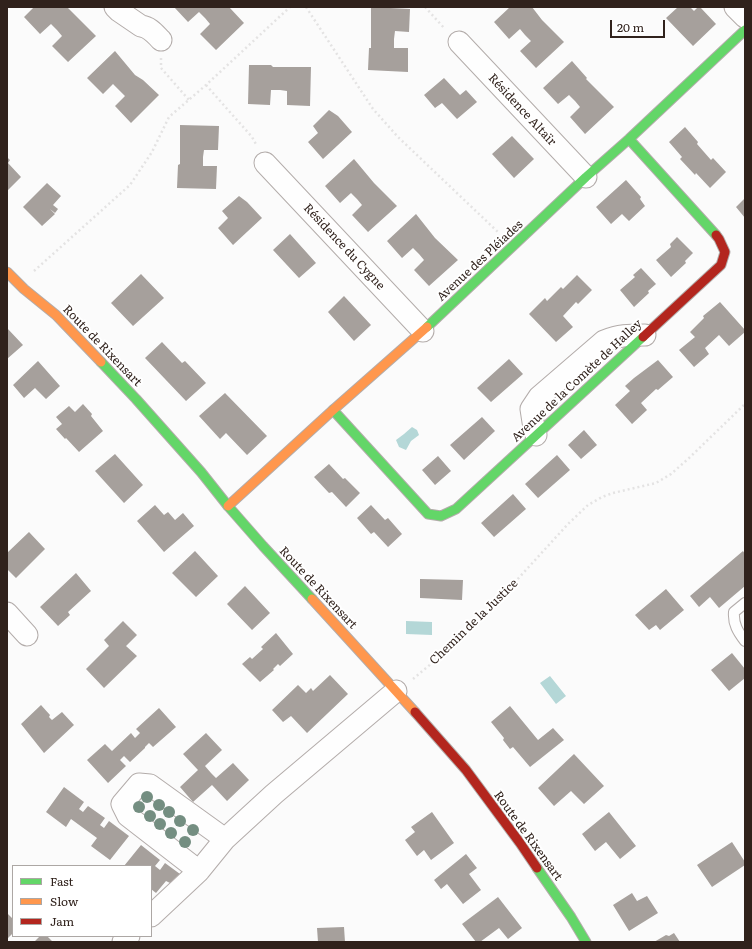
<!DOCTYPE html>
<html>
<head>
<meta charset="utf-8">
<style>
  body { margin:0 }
  #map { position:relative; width:752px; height:949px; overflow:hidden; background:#fbfbfb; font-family:Literata,serif }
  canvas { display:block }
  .frame { position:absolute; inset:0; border:8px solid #30221c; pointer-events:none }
  .legend { position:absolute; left:12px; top:865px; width:140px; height:72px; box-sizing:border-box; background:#fff; border:1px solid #aca7a4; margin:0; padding:5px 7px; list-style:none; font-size:12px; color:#30221c }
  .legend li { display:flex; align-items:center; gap:8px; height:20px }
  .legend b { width:20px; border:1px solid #aca7a4 }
  .scale { position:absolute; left:610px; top:20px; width:55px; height:18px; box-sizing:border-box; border:2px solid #30221c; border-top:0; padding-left:5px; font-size:12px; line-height:14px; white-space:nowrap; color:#30221c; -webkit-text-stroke:3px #fff; paint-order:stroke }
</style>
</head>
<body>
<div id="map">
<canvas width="752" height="949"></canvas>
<div class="frame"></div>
<ul class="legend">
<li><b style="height:5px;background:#63d668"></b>Fast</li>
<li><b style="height:5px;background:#ff974d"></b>Slow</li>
<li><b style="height:5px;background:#b3261e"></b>Jam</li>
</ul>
<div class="scale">20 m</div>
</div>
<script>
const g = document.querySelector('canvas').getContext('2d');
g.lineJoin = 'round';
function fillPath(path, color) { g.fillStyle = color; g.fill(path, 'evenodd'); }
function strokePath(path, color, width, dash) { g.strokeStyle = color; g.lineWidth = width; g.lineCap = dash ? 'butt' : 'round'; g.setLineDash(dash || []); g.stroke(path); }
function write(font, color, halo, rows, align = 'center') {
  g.font = font + ' Literata,serif'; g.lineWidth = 4; g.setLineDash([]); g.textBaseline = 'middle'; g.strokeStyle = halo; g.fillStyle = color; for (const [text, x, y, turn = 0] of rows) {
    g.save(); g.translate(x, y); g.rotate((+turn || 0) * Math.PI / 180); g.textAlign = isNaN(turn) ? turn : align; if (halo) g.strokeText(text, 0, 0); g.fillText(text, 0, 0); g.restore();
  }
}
const water = new Path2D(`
  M412,427L417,430L419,435L411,441L406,450L399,447L396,440L404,434Z
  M406,621L432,622V635L406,634Z
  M550,676L566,696L556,704L540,683Z`);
const building = new Path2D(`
  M34,7H67L96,36L68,62L52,46L62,36L57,30L51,24L40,34L24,17Z
  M174,7H229L244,23L216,50L200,34L210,24L205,18L199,12L188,22Z
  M371,7L410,9L409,32L395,31L394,39V48H408V72L368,70L369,48H371Z
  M510,7H532L542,20L564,42L536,68L520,51L531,41L525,35L520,29L509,39L494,22Z
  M678,7H690L694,11L698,7H700L716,24L693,46L666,18Z
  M115,51L135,75L143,80L159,95L131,123L115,106L125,96L113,84L103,94L87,78Z
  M572,61L587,78L586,79L614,107L585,134L570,117L580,107L575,101L569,95L558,104L543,88Z
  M249,65H271L273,67H311L310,106L287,105V91L280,90H271L270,105L248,104Z
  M444,78L460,95L466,90L477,102L457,119L442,103L435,108L424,95Z
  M329,110L338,116L352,132L323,159L308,142L318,133L313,126Z
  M180,125L219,126L218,150H204L203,157V166H217L216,189L177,188L178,165L180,164Z
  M685,127L698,142L697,144L711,160L713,158L726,172L710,188L696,173L695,175L680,159L682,157L669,142Z
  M512,136L534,159L514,178L492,154Z
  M7,157L10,160L8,163L21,177L7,191Z
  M354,159L374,183L397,206L368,232L352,215L362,205L357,199L351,193L340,203L325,186Z
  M626,180L641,197L640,199L645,206L629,221L622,214L611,224L596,207Z
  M47,183L61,196L53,205L58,209L55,213L50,209L55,214L42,226L23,207Z
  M239,196L247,202L262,218L233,245L218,228L228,218L222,211Z
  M745,198V218L736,207Z
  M416,214L435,238L458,260L429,286L414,270L424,260L419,254L413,248L402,258L387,241Z
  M290,234L316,263L299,278L273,250Z
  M677,237L693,253L685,261L686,263L671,277L656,260L671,247L670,244Z
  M641,268L656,284L648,291L649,293L634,307L620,290L635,277L633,275Z
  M141,274L164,298L133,326L111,303Z
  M577,275L592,290L578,304L576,302L563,316L573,327L556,342L529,314L545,298L547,301L561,287L563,289Z
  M344,296L371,325L354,341L328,312Z
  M720,302L745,330V332L729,346L719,335L705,348L709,354L694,367L679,350L695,337L690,332L704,318L703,316Z
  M7,328L23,345L7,359Z
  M162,342L182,363L185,361L206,383L186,401L145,358Z
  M509,359L523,374L491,402L477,388Z
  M658,360L673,377L658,390L656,389L641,403L647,410L632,424L615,405L630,391L625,386L634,378Z
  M38,361L60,386L46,399L35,388L24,398L13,385Z
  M225,393L267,436L247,455L226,433L220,439L199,416Z
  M83,404L92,414L91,416L103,431L79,452L66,438L65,439L56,429L62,424L56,417L69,406L75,412Z
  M482,417L495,431L464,460L450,445Z
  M584,430L597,445L581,459L568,445Z
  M115,454L143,485L124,503L95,471Z
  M557,455L570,470L538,498L525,484Z
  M438,456L451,471L435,485L422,470Z
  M329,464L343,479L345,478L360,493L346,507L332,492L329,493L314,477Z
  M513,494L526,509L494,537L481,523Z
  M155,505L164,515L168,512L175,520L183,513L194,526L164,552L137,521Z
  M371,505L385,520L388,518L402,534L388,547L374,532L371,534L357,518Z
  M29,532L45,549L16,578L7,569V553Z
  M195,551L218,576L196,597L172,573Z
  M743,551L745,554V586L719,608L710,597L699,607L690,596Z
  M76,573L91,591L68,612L70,615L58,626L40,607Z
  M420,579L463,580L462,600L420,598Z
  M245,586L270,613L252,630L227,604Z
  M666,589L684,610L660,630L656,625L649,630L635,615Z
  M123,621L137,635L126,646L137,656L104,688L86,669L109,646L104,640Z
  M276,633L293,654L280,666L278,664L273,669L274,670L260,682L242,664L250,657L252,659L263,649L261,647Z
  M732,653L745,669V678L729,691L711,670Z
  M330,675L348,694L307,733L291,716L283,722L272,710L298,685L306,693L311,688L313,691Z
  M41,705L50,715L49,717L52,720L62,712L74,725L44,753L21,724Z
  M510,706L538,740L553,728L564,740L530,767L513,747L510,749L503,740L504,738L491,722Z
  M159,708L176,727L153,747L149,743L145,747V748L130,762L124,756L120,760L126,766L108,783L87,760L105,744L112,751L131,733L135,738L140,733L136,729Z
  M206,733L222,750L205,766L211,773L216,778L233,763L249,780L227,801L212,785L193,802L180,787L198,770L183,754Z
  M574,754L604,786L584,804L571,791L554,806L538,788Z
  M64,787L84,802L79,809L83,812L88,806L105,818L100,825L104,828L109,821L129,836L110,860L91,846L97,838L71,819L66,827L46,812Z
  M432,812L454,843L431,860L424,850L417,856L405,840L415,832L411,827Z
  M609,812L636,846L620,859L606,842L595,851L582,834Z
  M732,842L745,862V865L712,887L697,865Z
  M141,845L160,860L155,866L160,870L165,863L180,874L170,883L166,881L156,893L151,889V866H124Z
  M466,854L477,868L469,874L481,890L463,904L447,884L441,889L434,880Z
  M632,893L637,901L647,896L658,913L629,931L613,905Z
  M498,897L522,928L508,939L499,928L480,942H476L462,924Z
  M7,913L13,919V933L7,939Z
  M344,927L345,942H318L317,928Z
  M674,933L680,942H654L666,935L669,936Z
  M40,936H47L53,942H34Z`);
const path = new Path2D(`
  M306,7L373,109L398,137L499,233
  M425,7L445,29
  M161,58V68L189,100
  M206,85L252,137L257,146
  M34,271L130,185L152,152L169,117L206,85L290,7
  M413,679L457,642L494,605L568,524L588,505L602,497L613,493L656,483L671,474L688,459L745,404`);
const lane = new Path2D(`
  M745,603L734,612C733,624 738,632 745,641`);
const street = new Path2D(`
  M115,7L119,11L141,26C150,27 155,34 161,40
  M735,7L745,17
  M459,42L586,177
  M265,163L423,331
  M536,435L533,422L531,409L539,397L604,341C620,335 628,335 645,335
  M7,613L27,635
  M199,871L128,816L122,804L139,784L150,785L225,839
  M151,916L199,871L225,839L274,794L396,691
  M123,942L129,936`);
const fast = new Path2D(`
  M629,139L716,235
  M427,327L586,177L629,139L745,30
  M101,362L136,399L201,472L228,506L263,546L312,599
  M333,410L428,514L441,516L456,509L643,337
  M537,868L571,917L586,942`);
const slow = new Path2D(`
  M7,272L24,289L56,315L101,362
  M228,506L333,410L427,327
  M312,599L415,712`);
const jam = new Path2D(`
  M643,337L721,265L725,252L719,239L716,235
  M415,712L466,770L520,843L537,868`);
const trees = [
  [147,797],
  [159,805],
  [139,807],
  [169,812],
  [150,816],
  [180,821],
  [160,824],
  [193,830],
  [171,833],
  [185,842]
];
const streetNames = [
  ["Résidence Altaïr",522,110,47],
  ["Résidence du Cygne",344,247,47],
  ["Avenue des Pléiades",480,261,-43],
  ["Route de Rixensart",102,346,46],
  ["Avenue de la Comète de Halley",577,381,-43],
  ["Route de Rixensart",318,588,47],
  ["Chemin de la Justice",474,622,-44],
  ["Route de Rixensart",528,836,54]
];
fillPath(water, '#b4d7d7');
fillPath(building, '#a6a09c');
strokePath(lane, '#b3acaa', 12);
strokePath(street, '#b3acaa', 23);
strokePath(fast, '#b3acaa', 11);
strokePath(slow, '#b3acaa', 11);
strokePath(jam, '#b3acaa', 11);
strokePath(path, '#e4e3e3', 2.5, [2, 3]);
strokePath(lane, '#fefefe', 10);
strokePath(street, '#fefefe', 21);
strokePath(fast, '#63d668', 9);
strokePath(slow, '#ff974d', 9);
strokePath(jam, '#b3261e', 9);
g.fillStyle = '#748e81';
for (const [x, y] of trees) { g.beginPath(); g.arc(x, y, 6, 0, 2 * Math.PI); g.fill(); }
write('12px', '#30221c', '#fff', streetNames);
</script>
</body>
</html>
